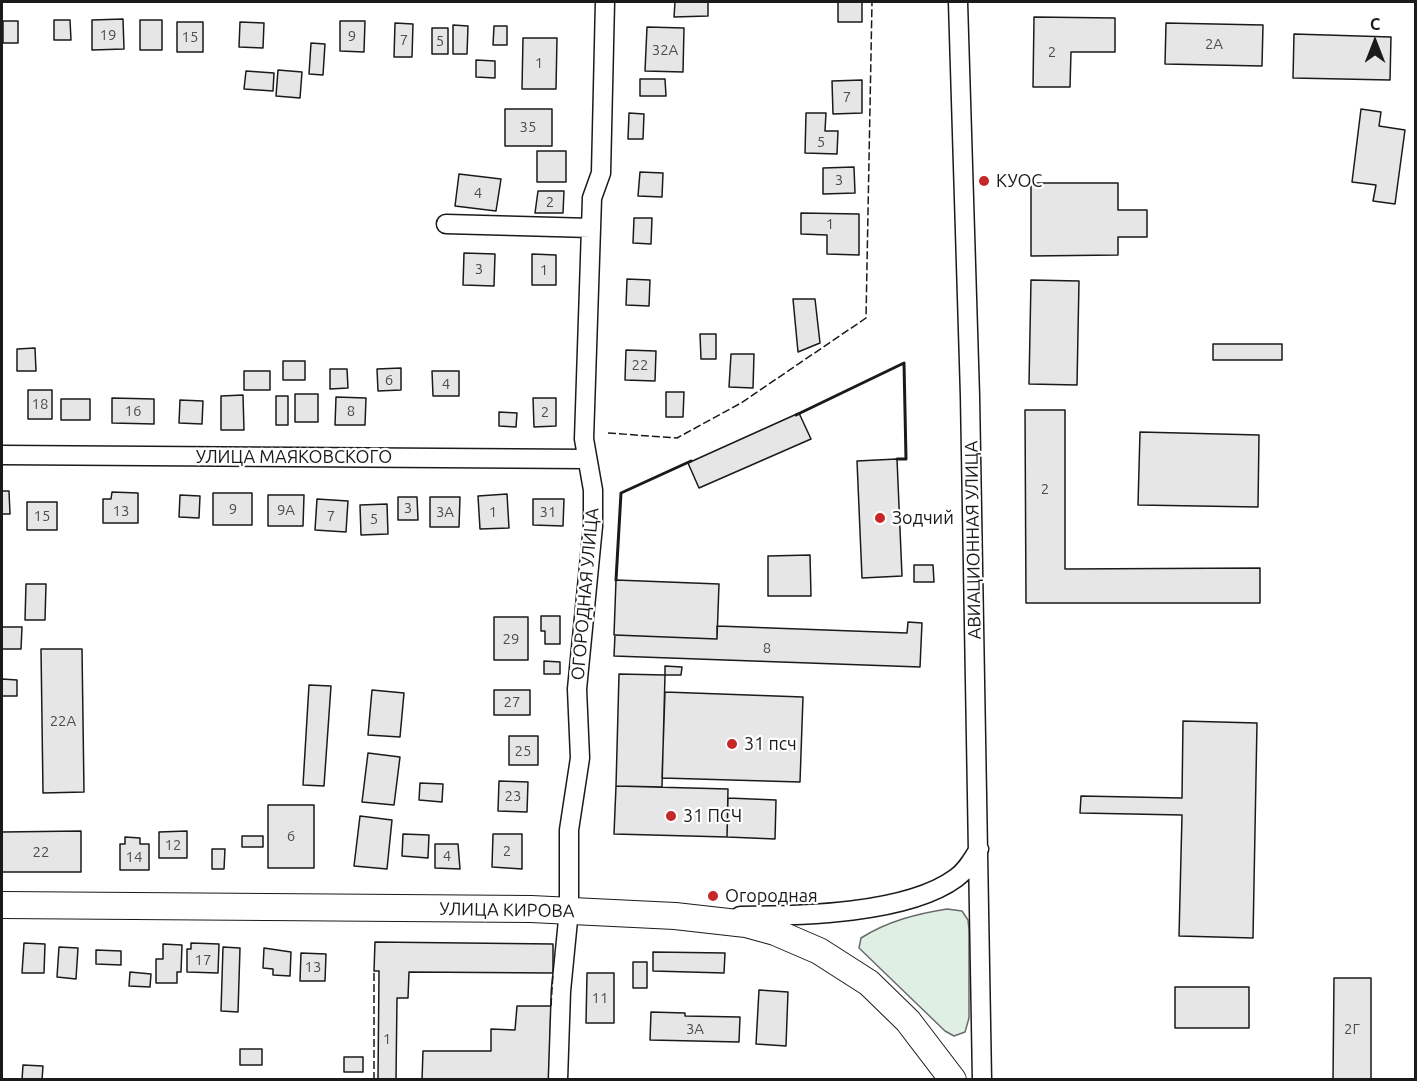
<!DOCTYPE html>
<html>
<head>
<meta charset="utf-8">
<style>
  body { margin:0 }
  #map { position:relative; width:1417px; height:1081px; overflow:hidden; background:#fff; font-family:Ubuntu,sans-serif }
  canvas { display:block }
  .frame { position:absolute; inset:0; border:3px solid #1a1a1a; pointer-events:none }
  .north { position:absolute; left:1345px; top:12px; width:60px; height:60px; -webkit-text-stroke:4px #fff; paint-order:stroke; rotate:0deg; font-size:16px; font-weight:700; line-height:24px; text-align:center; color:#1a1a1a }
  .north::after { content:''; display:block; margin:auto; width:21px; height:27px; background:#1a1a1a; clip-path:polygon(50% 0,100% 100%,50% 72%,0 100%) }
</style>
</head>
<body>
<div id="map">
<canvas width="1417" height="1081"></canvas>
<div class="frame"></div>
<div class="north">С</div>
</div>
<script>
const g = document.querySelector('canvas').getContext('2d');
g.lineJoin = 'round';
function fillPath(path, color) { g.fillStyle = color; g.fill(path, 'evenodd'); }
function strokePath(path, color, width, dash) { g.strokeStyle = color; g.lineWidth = width; g.lineCap = dash ? 'butt' : 'round'; g.setLineDash(dash || []); g.stroke(path); }
function write(font, color, halo, rows, align = 'center') {
  g.font = font + ' Ubuntu,sans-serif'; g.lineWidth = 4.5; g.setLineDash([]); g.textBaseline = 'middle'; g.strokeStyle = halo; g.fillStyle = color; for (const [text, x, y, turn = 0] of rows) {
    g.save(); g.translate(x, y); g.rotate((+turn || 0) * Math.PI / 180); g.textAlign = isNaN(turn) ? turn : align; if (halo) g.strokeText(text, 0, 0); g.fillText(text, 0, 0); g.restore();
  }
}
const green = new Path2D(`
  M947,909L962,911L968,920L969,930V1018L965,1032L954,1036L945,1031L859,948L861,938C888,921 916,914 947,909Z`);
const building = new Path2D(`
  M675,2H708V16L674,17Z
  M838,2H862V22H838Z
  M1034,17L1115,18V52H1071L1070,87H1033Z
  M123,19L124,49L92,50V20Z
  M54,20H70L71,40H54Z
  M140,20H162V50H140Z
  M3,21H18V43H3Z
  M340,21H365L364,52L340,51Z
  M177,22H203V52H177Z
  M240,22L264,23L263,48L239,47Z
  M395,23L413,24L412,57H394Z
  M1166,23L1263,25L1262,66L1165,64Z
  M453,25L468,26L467,54H453Z
  M494,26H507V45H493Z
  M647,27L684,28L683,72L645,71Z
  M432,28H448V54H432Z
  M1294,34L1391,37L1390,80L1293,78Z
  M523,38H557L556,89H522Z
  M311,43L325,44L323,75L309,74Z
  M476,60L495,61V78L476,77Z
  M278,70L302,72L300,98L276,96Z
  M246,71L274,73L273,91L244,89Z
  M640,79H665L666,96H640Z
  M862,80V113L833,114L832,81Z
  M505,109H552V146H505Z
  M1361,109L1381,112L1379,126L1405,130L1395,204L1373,201L1376,185L1352,182Z
  M629,113L644,114L643,139H628Z
  M806,113H826L825,131H838L837,154L805,153Z
  M537,151H566V182H537Z
  M854,167L855,193L823,194V168Z
  M640,172L663,173L662,197L638,196Z
  M459,174L501,179L496,211L455,206Z
  M1031,183H1118V210H1147V237H1118V255L1031,256Z
  M538,191H564L563,213H535Z
  M801,213L859,214V255L827,254V235L801,234Z
  M634,218H652L651,244L633,243Z
  M464,253L495,254L494,286L463,285Z
  M532,254L556,255V285H532Z
  M627,279L650,280L649,306L626,305Z
  M1031,280L1079,281L1077,385L1029,384Z
  M793,299H815L820,343L798,352Z
  M700,334H716V359H701Z
  M1213,344H1282V360H1213Z
  M35,348L36,371H17V349Z
  M626,350L656,351L655,381L625,380Z
  M731,354H754L753,388L729,387Z
  M283,361H305V380H283Z
  M401,368V390L378,391L377,369Z
  M330,369H347L348,388L330,389Z
  M244,371H270V390H244Z
  M432,371H459V396H433Z
  M28,390H52V419H28Z
  M666,392H684L683,417H666Z
  M295,394H318V422H295Z
  M243,395L244,430H221V396Z
  M276,396H288V425H276Z
  M336,397L366,398L365,425H335Z
  M112,398L154,399V424L112,423Z
  M533,398H556V426L534,427Z
  M61,399H90V420H61Z
  M180,400L203,401L202,424L179,423Z
  M1025,410H1065V569L1260,568V603H1026Z
  M499,412L517,413L516,427L499,426Z
  M799,413L811,439L699,488L688,463Z
  M1140,432L1259,435L1258,507L1138,505Z
  M897,459L902,576L862,578L857,461Z
  M2,491H9L10,514H2Z
  M112,492L138,493V523H103V499H111Z
  M213,493H252V525H213Z
  M507,494L509,528L480,529L478,496Z
  M180,495L200,496L199,518L179,517Z
  M268,495H304L303,526H268Z
  M398,497H417L418,520H398Z
  M430,497H460L459,527H430Z
  M317,499L348,501L346,532L315,530Z
  M533,499H564L563,526L533,525Z
  M27,502H57V530H27Z
  M387,504L388,534L361,535L360,505Z
  M810,555L811,596H768V556Z
  M914,565H933L934,582H914Z
  M616,580L719,584L717,639L614,635Z
  M26,584H46L45,620H25Z
  M541,616H560V644H545V631H541Z
  M494,617H528V660H494Z
  M908,622L922,623L920,667L614,656L615,635L717,639V626L907,633Z
  M2,627H22L21,649H2Z
  M41,649H82L84,792L43,793Z
  M544,661L560,662V674H544Z
  M665,666L682,667L681,675H665Z
  M619,674L665,675L662,787L616,786Z
  M2,679L17,680V696H2Z
  M309,685L331,686L324,786L303,785Z
  M372,690L404,693L400,737L368,735Z
  M494,690H530V715H494Z
  M665,692L803,697L800,782L662,778Z
  M1183,721L1257,723L1253,938L1179,936L1182,815L1080,813L1081,796L1182,798Z
  M509,736H538V765H509Z
  M368,753L400,757L394,805L362,802Z
  M499,781L528,782L527,812L498,811Z
  M420,783L443,784L442,802L419,800Z
  M616,786L728,789L727,837L614,834Z
  M728,798L776,800L775,839L727,837Z
  M268,805H314V868H268Z
  M360,816L392,820L387,869L354,866Z
  M81,831V872H2V832Z
  M187,831V858H159V832Z
  M403,834L429,835L428,858L402,856Z
  M493,834H522V869L492,867Z
  M242,836H263V847H242Z
  M125,837L140,838V844H149V870H120V844H125Z
  M435,844H458L460,869L435,868Z
  M212,849H225L224,869H212Z
  M375,942L553,944V973L409,972L408,998H397L396,1080H378L379,971H374Z
  M24,943L45,944L44,973H22Z
  M191,943L219,944L218,973L187,972V949H191Z
  M163,944L182,945L181,972H177V983H156V959H163Z
  M59,947L78,948L76,979L57,977Z
  M223,947L240,948L238,1012L221,1011Z
  M264,948L291,952L290,976L273,975V969L263,968Z
  M96,950L121,951V965L96,964Z
  M653,952L725,953L724,973L653,971Z
  M301,953L326,954L325,981H300Z
  M633,962H647V988H633Z
  M130,972L151,974L150,987L129,986Z
  M587,973H614V1023H586Z
  M1334,978H1371V1080H1333Z
  M1175,987H1249V1028H1175Z
  M759,990L788,992L786,1046L756,1044Z
  M517,1006H551L549,1080H422L423,1051H491V1029L515,1030Z
  M651,1012L685,1013V1016L740,1017L739,1042L650,1040Z
  M240,1049H262V1065H240Z
  M344,1057H363V1072H344Z
  M23,1065L43,1066L42,1080H22Z`);
const minor = new Path2D(`
  M958,2L970,396L982,1080
  M446,224L591,228
  M2,455L587,459
  M740,916C800,916 907,914 956,878C967,870 972,860 979,849
  M558,1080L561,991L569,910V830L580,758L577,689L593,526V490L584,439L592,198L601,173L605,2`);
const secondary = new Path2D(`
  M2,905L531,909L675,916L746,924L775,932L819,951L869,983L908,1021L953,1080`);
const fence = new Path2D(`
  M608,433L677,438L741,403L866,318L872,2
  M551,1006L553,973
  M374,1080V971`);
const wall = new Path2D(`
  M796,415L904,363L906,459H897
  M616,580L621,493L691,461`);
const markers = [
  [984,181,6,"#c62828"],
  [880,518,6,"#c62828"],
  [732,744,6,"#c62828"],
  [671,816,6,"#c62828"],
  [713,896,6,"#c62828"]
];
const numberNames = [
  ["19",108,35],
  ["9",352,36],
  ["15",190,37],
  ["7",404,40],
  ["5",440,41],
  ["2А",1214,44],
  ["32А",665,50],
  ["2",1052,52],
  ["1",539,63],
  ["7",847,97],
  ["35",528,127],
  ["5",821,142],
  ["3",839,180],
  ["4",478,193],
  ["2",550,202],
  ["1",830,224],
  ["3",479,269],
  ["1",544,270],
  ["22",640,365],
  ["6",389,380],
  ["4",446,384],
  ["18",40,404],
  ["16",133,411],
  ["8",351,411],
  ["2",545,412],
  ["2",1045,489],
  ["3",408,508],
  ["9",233,509],
  ["9А",286,510],
  ["13",121,511],
  ["3А",445,512],
  ["1",493,512],
  ["31",548,512],
  ["15",42,516],
  ["7",331,516],
  ["5",374,519],
  ["29",511,639],
  ["8",767,648],
  ["27",512,702],
  ["22А",63,721],
  ["25",523,751],
  ["23",513,796],
  ["6",291,836],
  ["12",173,845],
  ["2",507,851],
  ["22",41,852],
  ["4",447,856],
  ["14",134,857],
  ["17",203,960],
  ["13",313,967],
  ["11",600,998],
  ["3А",695,1029],
  ["2Г",1352,1029],
  ["1",387,1039]
];
const poiNames = [
  ["КУОС",996,181],
  ["Зодчий",892,518],
  ["31 псч",744,744],
  ["31 ПСЧ",683,816],
  ["Огородная",725,896]
];
const streetNames = [
  ["УЛИЦА МАЯКОВСКОГО",294,457],
  ["АВИАЦИОННАЯ УЛИЦА",973,540,-91],
  ["ОГОРОДНАЯ УЛИЦА",585,594,-85],
  ["УЛИЦА КИРОВА",507,910,1]
];
fillPath(green, '#e0efe3');
strokePath(green, '#6a6a6a', 1.5);
fillPath(building, '#e6e6e6');
strokePath(building, '#1a1a1a', 1.5);
strokePath(minor, '#1a1a1a', 21);
strokePath(secondary, '#1a1a1a', 28);
strokePath(minor, '#fff', 18);
strokePath(secondary, '#fff', 26);
strokePath(fence, '#1a1a1a', 1.5, [8, 3]);
strokePath(wall, '#1a1a1a', 3);
for (const [x, y, r, color] of markers) { const dot = new Path2D(); dot.arc(x, y, r, 0, 2 * Math.PI); g.fillStyle = color; g.fill(dot); strokePath(dot, '#fff', 2); }
write('15px', '#4d4d4d', null, numberNames);
write('18px', '#1a1a1a', '#fff', poiNames, 'left');
write('18px', '#1a1a1a', '#fff', streetNames);
</script>
</body>
</html>
